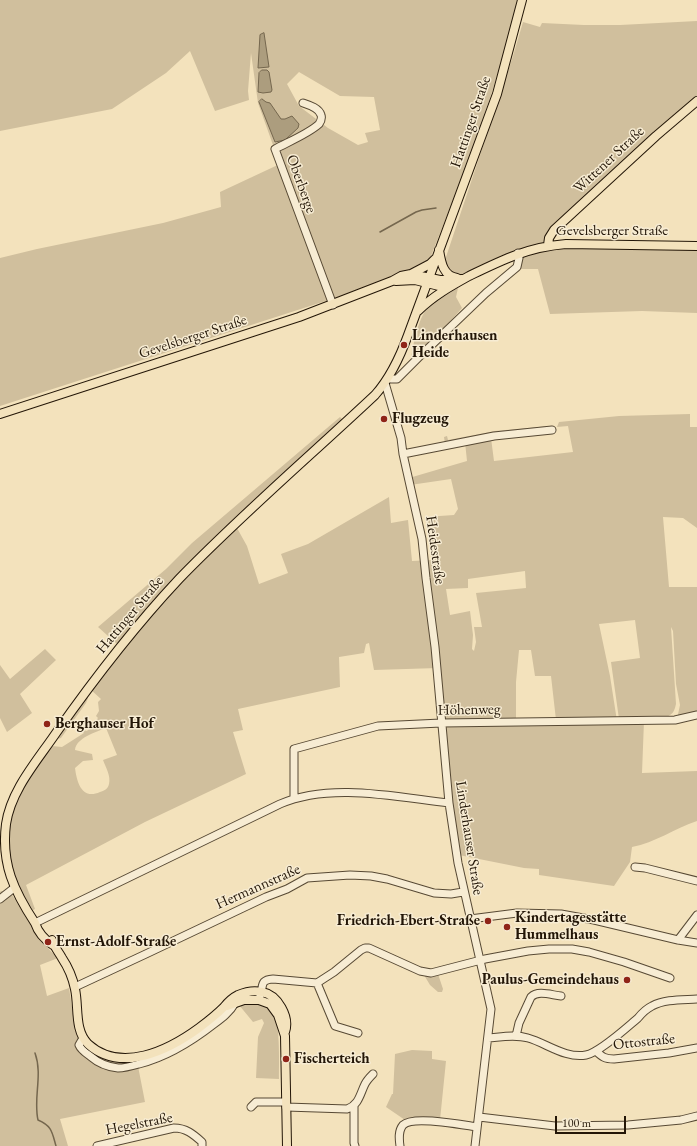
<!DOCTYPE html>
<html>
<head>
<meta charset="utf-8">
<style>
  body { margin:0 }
  #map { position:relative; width:697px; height:1146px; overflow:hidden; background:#f3e2bc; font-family:"EB Garamond",serif }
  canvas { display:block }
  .scale { position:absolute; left:555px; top:1116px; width:71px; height:18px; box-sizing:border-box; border:2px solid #231607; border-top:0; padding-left:5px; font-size:12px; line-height:14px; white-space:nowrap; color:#231607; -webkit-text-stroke:3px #f7ecd3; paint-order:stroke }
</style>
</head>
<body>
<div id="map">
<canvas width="697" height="1146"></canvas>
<div class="scale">100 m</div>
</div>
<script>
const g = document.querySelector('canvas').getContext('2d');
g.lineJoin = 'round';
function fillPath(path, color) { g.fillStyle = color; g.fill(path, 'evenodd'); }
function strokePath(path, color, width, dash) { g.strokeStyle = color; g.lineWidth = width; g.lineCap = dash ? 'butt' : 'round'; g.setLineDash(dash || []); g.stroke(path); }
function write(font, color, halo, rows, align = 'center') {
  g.font = font + ' "EB Garamond",serif'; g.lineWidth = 3; g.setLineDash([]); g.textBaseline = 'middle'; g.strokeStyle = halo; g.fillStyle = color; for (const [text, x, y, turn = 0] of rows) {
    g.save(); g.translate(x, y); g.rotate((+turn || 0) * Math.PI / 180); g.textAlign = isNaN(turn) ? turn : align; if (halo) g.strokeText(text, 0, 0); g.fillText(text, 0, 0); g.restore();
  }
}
const green = new Path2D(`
  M0,0H517C498,88 464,173 431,256L429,260L423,264L369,287L0,406V258L37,249L163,223L221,207L220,192L282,163L273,145L258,103L251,53L248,91L249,100L215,111L190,51L166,73L112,109L0,131ZM299,72L340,96L374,97L380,130L365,133L368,142L358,145L328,128L299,106L287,84Z
  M697,21V98L547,235L543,243L515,250L463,276H456L449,272L445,260L513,56L523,22L540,27L542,23L584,25H620Z
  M572,248L697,249V313L642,311L550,314L538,269H519L521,256L552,249Z
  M458,288L456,297L462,308L447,325L411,359C413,345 417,324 425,311C432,301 447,294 458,288Z
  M690,414V427H697V528L683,518L663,517L669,587H697V713L677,719L680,705L676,684L673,631L671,627L676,704C675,708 674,713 670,715C661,722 631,719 619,719L611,662L640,658L635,620L599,624L610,676L617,721H644L642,773L697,771V821C675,828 655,843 632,847L630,862L614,886L539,875V869L524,868L459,855L438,668L374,670L369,643L366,644L364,653L339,657L340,687L238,709L243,730L233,732L246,774L145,822L26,885L35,909L33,910L16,883L9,856L10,820L16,801L23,787L52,746L62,747L84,733L82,732L83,730L87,731L98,718L96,716L99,711L98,702L101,699L91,690C134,631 184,578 237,528L247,546L259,584L288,573L281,554L308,544L389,497L391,523L408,520L412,561L432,560L425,517L454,515L458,509L451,479L410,485L409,478L467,461L465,442L491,438L494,461L573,452L568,426L557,427L559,422L619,416ZM525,571L526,588L476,593L482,627H474L476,642L474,651L472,649L473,635L470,611L450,615L446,589L468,588V579ZM519,650H531L535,676H551L556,720H516V682ZM106,728L117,755L103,760C106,768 111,776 109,784C108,789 104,791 100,792C82,800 77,783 75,768L83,761L93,760L92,754L75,750C76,738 96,732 106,728Z
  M340,417L343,420L148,609L117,644L98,627L166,569L192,543Z
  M549,426L550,428L445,444L444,437L447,436L448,440L495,431Z
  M45,649L56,660L20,694L32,713L7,732L0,718V665L10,679Z
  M87,697L88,698L86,703L61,738L57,739Z
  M1,891L11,893C25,915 38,941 58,958L40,965L47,996L69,988L76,1033L80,1041L89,1049L105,1059L115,1062L137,1061L145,1102L60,1119L68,1146H0V892Z
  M438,974L443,989L442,992H438L430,985L424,975Z
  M249,1002C259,1002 271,1006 275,1016C280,1029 279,1064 279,1079L256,1078L258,1037L264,1023L262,1019L253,1022L239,1005Z
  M412,1050L432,1051V1059L446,1061L440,1120L414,1117L405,1120L386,1107L392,1094H393L395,1054Z`);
const water = new Path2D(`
  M264,33L269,67L258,68L260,35Z
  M262,70H267L269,72L272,90L271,92L263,93L258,92L259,73Z
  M262,99L266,102L270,103L281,119H285L292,116L299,124L298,128L285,140L275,142L259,102Z`);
const stream = new Path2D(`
  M380,232L416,212L422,210L436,208
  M35,1053C43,1075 33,1098 38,1120C52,1126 52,1132 56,1146`);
const minor = new Path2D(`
  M303,103C309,105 319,108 321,115C322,118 321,121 319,124C308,134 288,142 275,149L333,305
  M388,379H397L418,358L486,293L517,267L519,258L518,253
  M385,383L401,438L403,454L422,539L426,578L435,647L449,803L458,863L491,1009L475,1146
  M403,454L494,436L552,430
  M294,798V749L378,726L441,723L675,720L697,715
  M635,867L645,868L697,881
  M0,899L14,888
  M470,919L517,913L561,914L594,920L678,940L697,943
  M35,923L280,804C330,782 396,797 449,803
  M678,940L697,915
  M317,983L335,1026L358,1033
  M75,987L148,953L266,897L287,889L307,878L350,875L371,876L387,879L434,893L451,894L463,892
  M260,996C264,986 259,980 273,979L317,983L334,972L361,950L365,948H369L420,971L431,973L485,959L528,951L549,949H572L589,952L624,962L670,978
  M516,1036L519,1023L531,997C538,990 551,995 561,996
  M83,1038L79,1045C81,1050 86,1053 90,1056C97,1062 108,1067 118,1068C125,1068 132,1066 139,1064C167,1057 191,1042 214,1024C222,1018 230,1012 235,1003
  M488,1038C501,1037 515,1034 528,1038C546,1043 566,1059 586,1055C600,1052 626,1028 638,1018C642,1013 646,1009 652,1006C665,999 683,1000 697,999
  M596,1051C602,1057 605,1059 614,1059L669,1053L697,1048
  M354,1106V1143L355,1146
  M251,1107L256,1102H286
  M286,1107L347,1109C359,1105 360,1094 365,1084C367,1080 370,1077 373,1074
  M479,1117L555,1126L628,1125L681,1120L697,1116
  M97,1146L174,1128C186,1128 193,1134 202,1142V1146
  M400,1146C399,1139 398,1131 403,1125C413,1115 463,1125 477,1127`);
const major = new Path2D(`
  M548,245L549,238L554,230L656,136L697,101
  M439,250C441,262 443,276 457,278
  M411,274L430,264L435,259
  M396,281L415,280L439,286H450
  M418,311C433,296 451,286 469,276C502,260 528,247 566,244L697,246
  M0,414L299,317L392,281L401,276L411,274L440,280L462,279
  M52,940C54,947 59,952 62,958C68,967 73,979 75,989C79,1007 74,1030 88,1044C121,1074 169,1050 199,1028C207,1022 217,1014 224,1007C228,1002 232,998 238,995C245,992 254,990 262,992C278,995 290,1017 285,1032
  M53,945C45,940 38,932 35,923C14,891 1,864 6,824C11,790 37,761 56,733C94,679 134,627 179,579C241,515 310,456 375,395C391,377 400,357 408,335L497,94L522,0
  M227,1006L244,1000H259L270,1004L278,1015L285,1036L287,1146`);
const markers = [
  [404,345,4,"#8f2418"],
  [384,419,4,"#8f2418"],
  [47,724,4,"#8f2418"],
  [488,921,4,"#8f2418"],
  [507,927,4,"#8f2418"],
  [48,942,4,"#8f2418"],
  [627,980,4,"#8f2418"],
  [286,1059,4,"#8f2418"]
];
const streetNames = [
  ["Hattinger Straße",471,122,-71],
  ["Wittener Straße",609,160,-43],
  ["Oberberge",301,184,70],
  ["Gevelsberger Straße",612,231],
  ["Gevelsberger Straße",193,337,-18],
  ["Heidestraße",435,550,82],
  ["Hattinger Straße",130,615,-50],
  ["Höhenweg",469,710,-1],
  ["Linderhauser Straße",469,838,81],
  ["Hermannstraße",258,887,-24],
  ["Ottostraße",644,1042,-6],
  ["Hegelstraße",139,1124,-11]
];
const poiNames = [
  ["Linderhausen",412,336],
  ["Heide",412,353],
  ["Flugzeug",392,419],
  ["Berghauser Hof",55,724],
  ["Kindertagesstätte",515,918],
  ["Hummelhaus",515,935],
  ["Friedrich-Ebert-Straße",480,921,"right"],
  ["Ernst-Adolf-Straße",56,942],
  ["Paulus-Gemeindehaus",619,980,"right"],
  ["Fischerteich",294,1059]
];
fillPath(green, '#d0bf9d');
fillPath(water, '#ac9d7e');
strokePath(water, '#75674e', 1);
strokePath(stream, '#75674e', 1.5);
strokePath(minor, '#574934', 9);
strokePath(major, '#231607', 10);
strokePath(minor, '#f7ecd3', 7);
strokePath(major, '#f3e2bc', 8);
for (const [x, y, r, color] of markers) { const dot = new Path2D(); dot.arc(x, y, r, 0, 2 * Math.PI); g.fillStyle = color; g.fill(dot); strokePath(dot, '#f7ecd3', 1.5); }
write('15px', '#231607', '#f7ecd3', streetNames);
write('bold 15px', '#231607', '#f7ecd3', poiNames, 'left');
</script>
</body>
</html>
